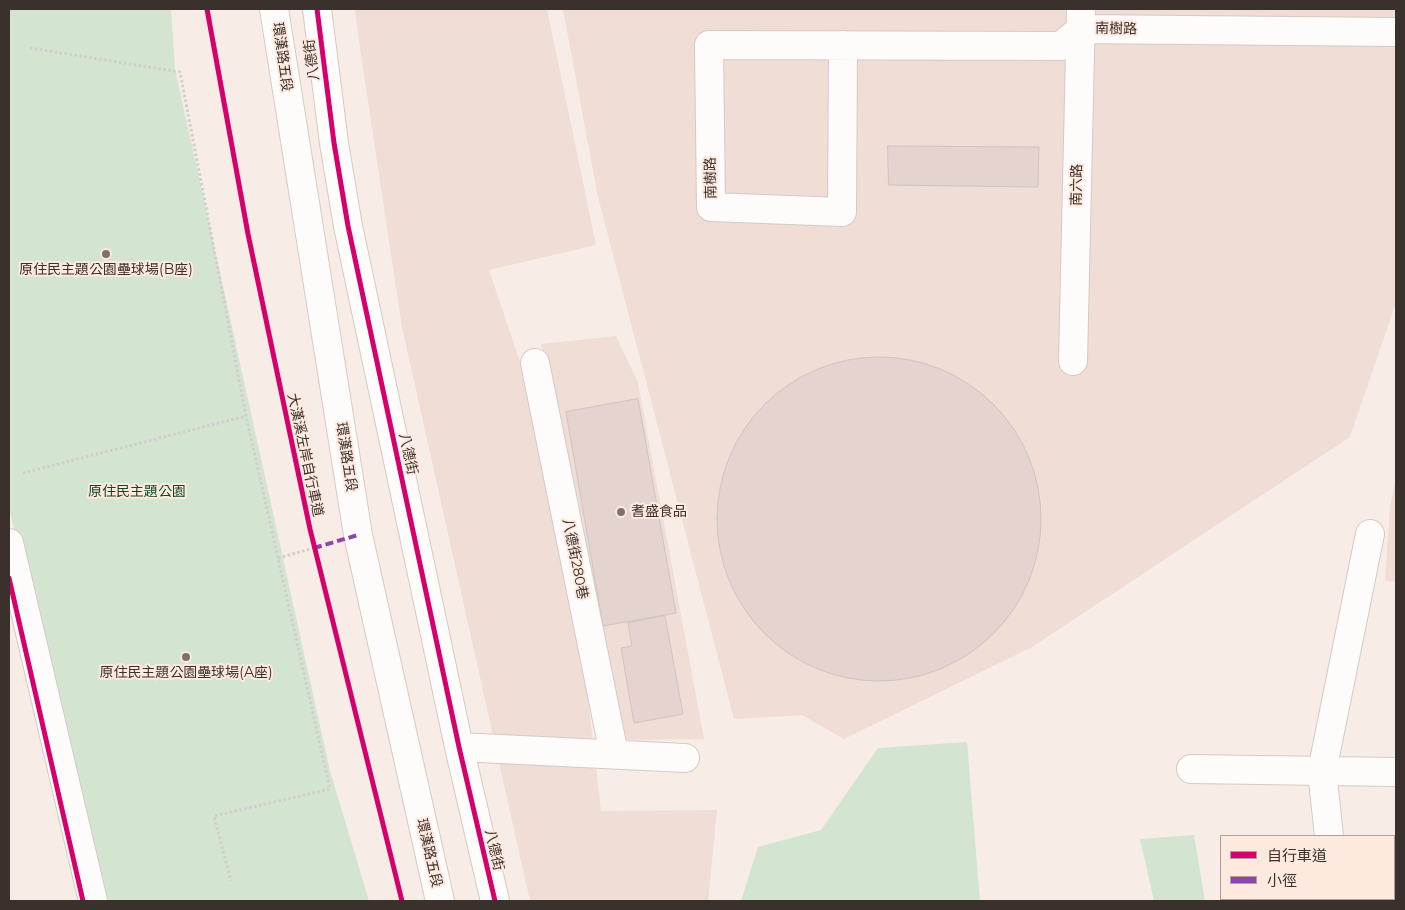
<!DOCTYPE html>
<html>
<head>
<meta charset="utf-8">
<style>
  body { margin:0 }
  #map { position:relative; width:1405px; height:910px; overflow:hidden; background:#f7ece6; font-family:Montserrat,"Noto Sans TC",sans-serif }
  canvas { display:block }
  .frame { position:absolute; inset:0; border:10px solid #3a302c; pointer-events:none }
  .legend { position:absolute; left:1220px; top:835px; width:175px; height:65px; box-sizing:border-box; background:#fee9df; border:1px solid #b09f97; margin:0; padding:6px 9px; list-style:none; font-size:15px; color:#3a302c }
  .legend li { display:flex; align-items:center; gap:10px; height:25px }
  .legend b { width:25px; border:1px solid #b09f97 }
</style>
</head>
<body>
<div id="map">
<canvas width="1405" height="910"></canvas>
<div class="frame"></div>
<ul class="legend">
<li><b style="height:6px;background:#d6006c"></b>自行車道</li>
<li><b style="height:6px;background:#8e44ad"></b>小徑</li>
</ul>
</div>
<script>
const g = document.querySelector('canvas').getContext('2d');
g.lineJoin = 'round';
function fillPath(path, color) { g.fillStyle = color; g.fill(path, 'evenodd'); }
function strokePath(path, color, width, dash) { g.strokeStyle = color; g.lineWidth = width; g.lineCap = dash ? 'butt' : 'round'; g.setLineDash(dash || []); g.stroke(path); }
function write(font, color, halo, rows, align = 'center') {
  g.font = font + ' Montserrat,"Noto Sans TC",sans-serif'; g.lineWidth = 4; g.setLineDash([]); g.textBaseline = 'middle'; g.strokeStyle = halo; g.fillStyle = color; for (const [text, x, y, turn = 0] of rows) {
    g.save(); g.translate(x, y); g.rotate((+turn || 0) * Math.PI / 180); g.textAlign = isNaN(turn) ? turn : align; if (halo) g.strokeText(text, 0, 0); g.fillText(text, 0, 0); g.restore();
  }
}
const industrial = new Path2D(`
  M355,9H547L596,245L489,270L564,492L601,811L717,810L708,901H530L402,327L359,41Z
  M563,9H1396V302L1350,437L1032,647L844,739L802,715L734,719L598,197Z
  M616,336L638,383L704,739L624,740L541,344Z
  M1396,479V582L1385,581L1390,506Z`);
const green = new Path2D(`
  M9,9H171L175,69L330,771L369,901H100L76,802L9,507Z
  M967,742L980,901H741L758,847L821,830L878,748Z
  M1194,835L1205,901H1154L1140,839Z`);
const building = new Path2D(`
  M888,146L1039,147L1038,187L889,185Z
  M717 519a162 162 0 1 1 324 0a162 162 0 1 1-324 0Z
  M638,399L676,613L603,626L566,412Z
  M665,616L683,714L634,723L621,648L632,646L628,623Z`);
const path = new Path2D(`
  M30,48L180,72L246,416L330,789L214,816L231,881
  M23,473L246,416
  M278,558L314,548`);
const minor = new Path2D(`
  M274,9L358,535L440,901
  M317,9L334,143L348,226L459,747L495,901
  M843,45L842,212L711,207L709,45L1061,46L1081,29L1396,32
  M1073,361L1081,9
  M535,363L614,754
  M9,543L93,901
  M459,747L685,758
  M1191,769L1396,772
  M1329,836L1322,771L1370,534
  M1336,899V901`);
const quiet = new Path2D(`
  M314,548L358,535`);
const cycleway = new Path2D(`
  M207,9L248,234L310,529L402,901
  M317,9L334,143L348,226L459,747L495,901
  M9,578L83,901`);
const markers = [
  [106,254,5,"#7c726d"],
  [621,512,5,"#7c726d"],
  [186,657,5,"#7c726d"]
];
const streetNames = [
  ["南樹路",1116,29,1],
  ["環漢路五段",282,57,82],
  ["八德街",312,60,-97],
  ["南樹路",711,178,-91],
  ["南六路",1077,185,-89],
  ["八德街",408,454,78],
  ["大漢溪左岸自行車道",305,455,78],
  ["環漢路五段",346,457,81],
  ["八德街280巷",575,559,79],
  ["八德街",494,850,77],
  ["環漢路五段",429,853,77]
];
const poiNames = [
  ["原住民主題公園壘球場(B座)",106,270],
  ["耆盛食品",631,512,"left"],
  ["原住民主題公園壘球場(A座)",186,673]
];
const parkNames = [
  ["原住民主題公園",137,492]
];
fillPath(industrial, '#efddd6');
fillPath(green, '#d3e5d1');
fillPath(building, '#e5d3d0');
strokePath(building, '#cec4c1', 1);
strokePath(minor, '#d4cac5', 30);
strokePath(path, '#d2cecc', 3, [2.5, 2.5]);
strokePath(minor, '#fefcfb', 28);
strokePath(quiet, '#8e44ad', 4, [8, 4]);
strokePath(cycleway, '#d6006c', 5);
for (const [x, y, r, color] of markers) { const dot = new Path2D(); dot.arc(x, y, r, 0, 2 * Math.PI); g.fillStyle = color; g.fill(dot); strokePath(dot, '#fee9df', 2); }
write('14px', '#3a302c', '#fee9df', streetNames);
write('14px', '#3a302c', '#fee9df', poiNames);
write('14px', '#0d4724', '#fee9df', parkNames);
</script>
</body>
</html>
